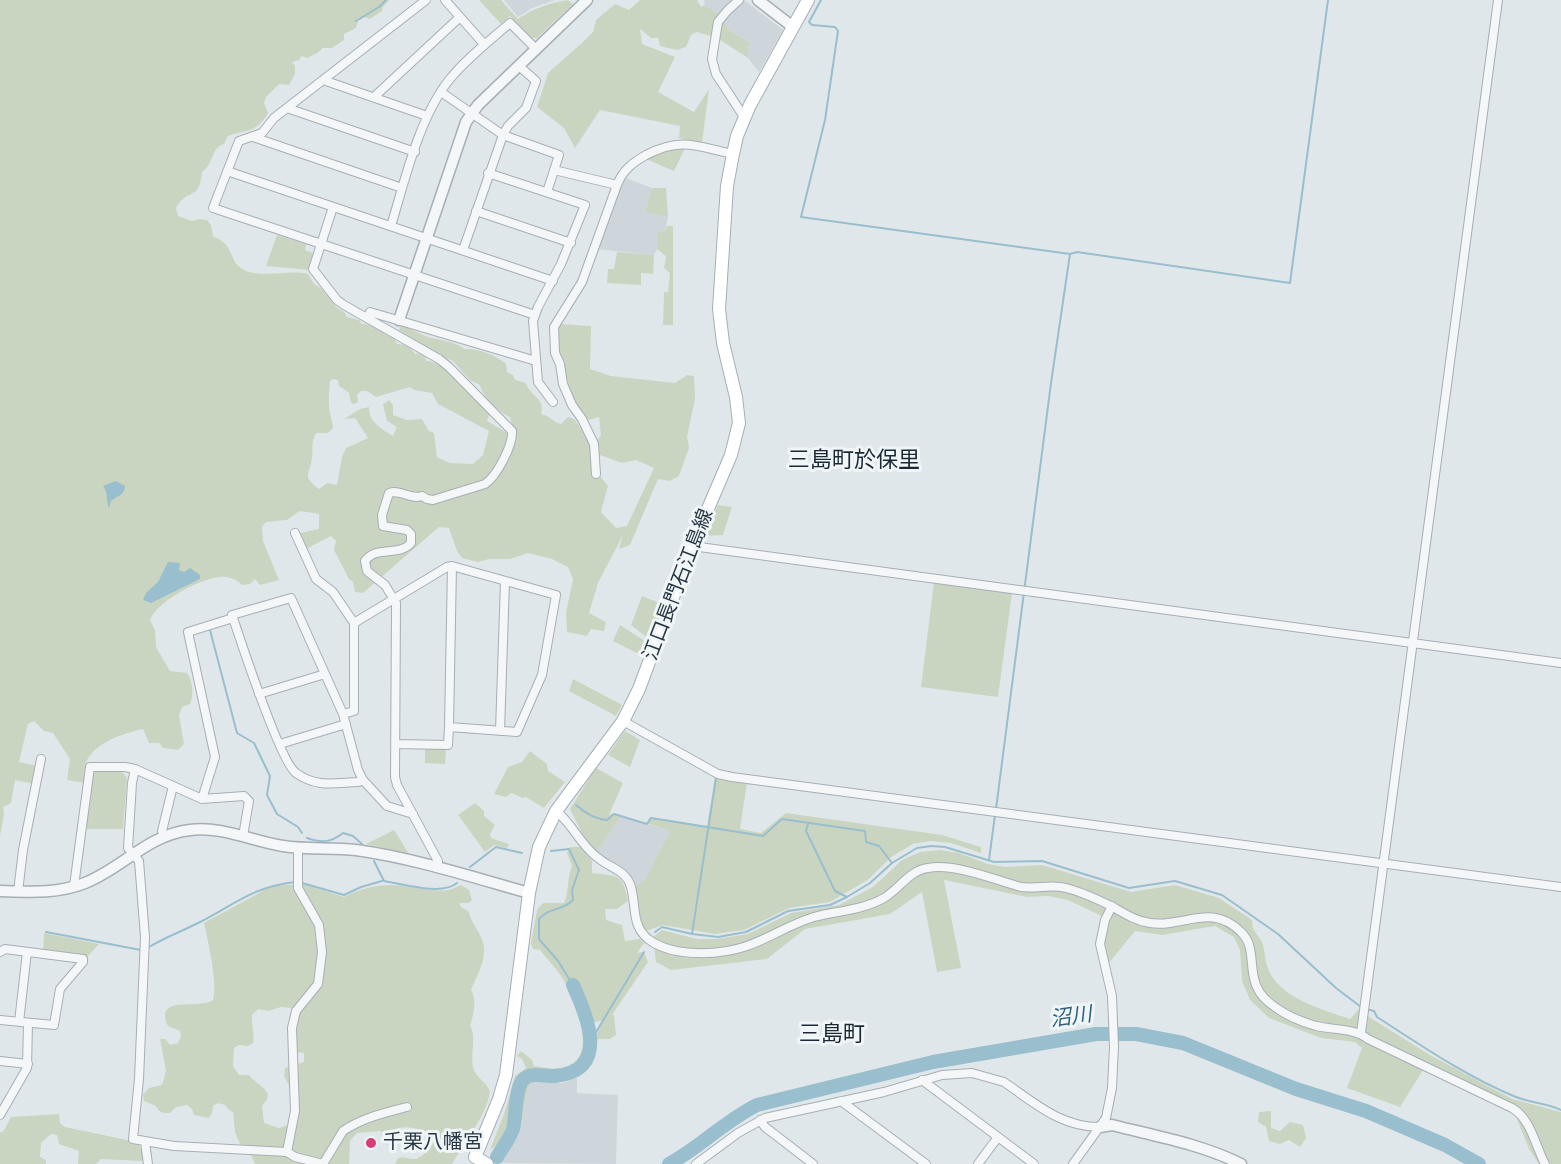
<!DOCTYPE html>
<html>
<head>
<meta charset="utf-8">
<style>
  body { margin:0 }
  canvas { display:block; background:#e0e7ea }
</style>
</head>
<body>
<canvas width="1561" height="1164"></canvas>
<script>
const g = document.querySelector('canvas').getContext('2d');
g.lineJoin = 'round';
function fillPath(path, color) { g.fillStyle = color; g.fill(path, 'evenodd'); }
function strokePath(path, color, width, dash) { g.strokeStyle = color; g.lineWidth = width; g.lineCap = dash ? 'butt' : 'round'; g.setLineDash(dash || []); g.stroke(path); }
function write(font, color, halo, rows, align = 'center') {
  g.font = font + ' "DM Sans","Noto Sans JP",sans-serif'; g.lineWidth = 6; g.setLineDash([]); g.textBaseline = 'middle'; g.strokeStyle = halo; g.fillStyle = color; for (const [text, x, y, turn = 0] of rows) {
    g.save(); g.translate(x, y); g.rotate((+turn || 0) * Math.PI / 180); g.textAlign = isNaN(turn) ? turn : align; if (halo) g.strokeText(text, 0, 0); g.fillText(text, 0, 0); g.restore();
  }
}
const built = new Path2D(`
  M504,0H555L532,8L518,17Z
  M704,0H744L783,30L759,72L748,58L749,42L729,30L716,12L705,5Z
  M623,177L652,188L645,212L668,217L665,231L658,232L657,249L654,255L596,249Z
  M621,816L670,831L645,880L635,886L627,871L597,852Z
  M577,1078V1093L618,1095L616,1164L501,1163L519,1135L528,1087L533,1082L562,1083Z`);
const green = new Path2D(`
  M0,0H389L383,7L382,11L370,19L365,17L358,21L356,28L344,34V40L332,48H323L317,53L307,58L302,56L299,60L292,62L295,66V74L289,85L279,84L266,97L264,103L268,113C256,133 248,129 228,136L224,144C210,149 214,164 202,172C199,203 187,187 176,208L178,216L192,221L199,219L207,220L211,225L213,236C218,239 226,242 228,248C233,255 233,263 241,268C258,280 288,269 308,274L314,284L321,288L337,308L344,312L347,317L359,320L362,324C376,324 381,334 394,338L397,344C405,344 410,347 415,354L420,353L425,355L426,361C439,360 463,383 471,393C472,395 476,400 477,401C482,406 486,408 489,415L487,421L509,434C494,477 494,476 453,494C461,493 470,494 477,491C492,487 513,446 517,431L512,425L510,417C499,412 482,397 480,385L470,380L453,361L439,355L399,330L401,326C411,328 419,334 428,337C441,341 453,340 464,349C478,348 496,355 506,364L507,372L513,375L515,380L526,383C529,396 546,398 541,414C550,415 552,422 561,424L568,417L574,419L591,442L593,476H600L608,486L601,512L616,528L627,526L654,468L636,460L622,463L600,455L596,443L601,435L599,417L588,420L575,404L558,352L557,333L560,324L591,326L590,369L611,376L675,383L687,375L694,376L695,399L687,437L689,448L679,476L670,481L658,479L630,545L619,549L623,535L598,583L589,613L606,622L604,631L591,629L587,636L567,632L566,613L573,579L568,567L552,559L528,553L510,559H489L478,562L462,558L457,551L449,528L439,527L363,593L355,592L353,582L349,579L334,550L336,541L331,536L306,549L300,533L319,529V514L300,511L287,520L266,522L262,527L263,541L279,580L260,585L255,579L250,584L242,585C236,579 228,576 220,577C202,578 157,601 150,620L155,630L156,647L170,671L187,673C193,681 194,695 190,704L182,707L179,715L184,744L178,750L163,748L159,743H149L143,729C124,733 93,743 86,763C84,769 85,777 84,783L67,780L70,759L53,733L44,731L34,721L28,724L19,762L38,766L35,784L15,780L11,803L3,807L4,814L0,836ZM333,379L338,380L339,386L349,393L351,403L355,404L358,402L357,395L361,391H367L376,397L410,387L414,390L432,393L438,404L489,431L483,455L473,464L450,463L437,457L434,433L429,431L422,419L407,420L393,415V405L389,400L383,404L387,421L397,427L393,436C381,428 369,423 369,407L360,409L344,419L355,418L368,438L346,448L342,457L337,485L327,483L319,489C301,475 310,476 312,458C314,446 310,447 316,433H328L333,428C333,422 331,419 330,413C328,404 329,391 330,381Z
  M479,0H501L518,19C534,8 549,3 568,0L573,4L537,38H530L510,16L501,24Z
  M640,0H697L701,7L705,5L716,12L729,30L749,42L748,58L717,38L697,32L691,35L686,47L677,50L660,46L658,38H651L640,29L642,44L675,57L658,92L694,112L709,89L702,143L679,138L680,126L600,110L575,148L564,128L537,107L548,73L583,42L593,32L596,20L615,4L629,10Z
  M685,148L674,171L646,159L666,150Z
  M652,188H666L668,217L645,212Z
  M667,226H673V325H663L664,292H668L670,273L664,268L666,256L657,249L658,232L665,231Z
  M277,235L306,244L305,250L315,254L310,270L266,266Z
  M617,252L654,255L653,274L641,273V285L607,283L608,269H614Z
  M718,505L732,507L723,535L703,536Z
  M934,582L1012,593L998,697L921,687Z
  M642,596L662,604L649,639L631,625Z
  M620,625L648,643L643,656L613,641Z
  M573,679L622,705L616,716L569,691Z
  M625,731L640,740L630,767L608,755Z
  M425,748L446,749L445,764L425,763Z
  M530,751L547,764L548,771L565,782L544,808L526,797L523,798L511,793L506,797L494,794L508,767L522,762Z
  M596,768L623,783L609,815L614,813L621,816L597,852L583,835L570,809Z
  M93,771L122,772L127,778L123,829H86Z
  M715,777L747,782L740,829L761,833L786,813L942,835L981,847V853L951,843L930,841L913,844L891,857L869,879L830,902L789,908L744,930L715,934L663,925L646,931L638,916L635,886L645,880L670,831L646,823L650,817L707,826Z
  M475,803L484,811V816L495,825L490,834L491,838L509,844L507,848L494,845L485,852L458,815Z
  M394,830L409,854L366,844Z
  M570,847H580L592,861V873C617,876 623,873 628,901L617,909H605L606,920L622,925L625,941L640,939L644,943L637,953L644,952L648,962L612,1015H614L616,1035L610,1039H597C596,1047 595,1058 592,1064C579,1085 554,1083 533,1082L528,1087L519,1135C520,1121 519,1102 523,1088C529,1067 571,1090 588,1061C592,1053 597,1031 602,1021L595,1022L584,1016C585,1024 587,1032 587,1040C587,1060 569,1074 550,1072C539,1072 532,1068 523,1076C504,1093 517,1133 490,1150L504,1114L515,1076L526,1068L522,1059L517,1056L521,1051L532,1060L534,1066C545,1068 560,1071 571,1065C597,1049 574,1000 563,979C557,969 547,959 540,950L533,949L531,943L537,910L543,903H564C570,889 566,880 572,866L567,853Z
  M940,850L959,853L988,864L1005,867L1042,865L1131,892L1175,885L1219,898L1252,920C1252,934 1260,934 1263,945C1265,952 1265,961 1268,968C1278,998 1324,1010 1350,1019L1358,1010L1430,1055L1512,1099L1561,1112V1164H1539L1529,1149L1515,1114L1423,1070L1400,1107L1347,1088L1362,1048L1355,1042L1321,1038L1269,1018L1250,1000L1242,981L1240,950L1234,937L1215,926L1162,935L1135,931L1108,964L1104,941L1108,919L1068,900L1048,896L1027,897L944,880L961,968L937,972L922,892L890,914L805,929L767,959L671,970L656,962L653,937L662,930L697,939H717L748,934L791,913L839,905L873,887L902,860L920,852Z
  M303,884L344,897C363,887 383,883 405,886C419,888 433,892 448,890C453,889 456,887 461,885L469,890L472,900L469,903H460V906L469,912C470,920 475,925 479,933C491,953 479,971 471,990C477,999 474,1015 470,1025C477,1039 470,1053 473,1067C475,1077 485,1081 489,1089C494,1104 460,1150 452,1164H395L398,1158C405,1156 406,1159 413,1159C422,1160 430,1146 435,1140C427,1130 411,1125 399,1128L396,1141L392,1145L383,1144L381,1131L357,1133L350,1141L349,1164H255L247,1146L240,1144L235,1132L233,1112L229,1110L225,1105L218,1103L213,1106L212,1113L209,1118L194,1115L192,1109L187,1105L176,1107L170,1113C163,1113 159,1113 156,1106L144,1101L143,1095L149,1088L162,1085L166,1071L160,1039H165L170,1045L178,1043L181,1036L180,1031L168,1026C153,994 200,1010 213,1000C218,982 208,943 204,923L272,886ZM281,1007L291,1008L297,1014L294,1026L295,1052L304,1053V1062L285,1068L284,1076L288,1084L297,1088L289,1125L279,1128L264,1123L262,1106L267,1100L268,1094C263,1085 255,1083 249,1075H239L233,1066L234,1048L239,1045L248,1046L253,1043C255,1033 251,1025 252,1015L258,1009L268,1011Z
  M44,933L99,944L87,957L43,950Z
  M1271,1111V1128L1280,1131L1290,1122L1303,1125L1306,1138L1300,1147L1289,1140L1280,1144L1269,1141L1266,1127L1258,1122L1259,1112Z
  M59,1114L60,1123L65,1127L127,1140L139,1145L144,1155L142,1161L101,1159L96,1164H78L79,1151L59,1144L57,1135L51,1134L41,1143L40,1157L46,1160V1164H0V1132H3L11,1117Z`);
const water = new Path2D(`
  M116,481L125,486C125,495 117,496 111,501L109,508C106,501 108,491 103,486Z
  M168,562L180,563L179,570L184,572L190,568L200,575V579L151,603L143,600L146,593L158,582Z`);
const stream = new Path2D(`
  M821,0L809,22L812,25L835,27L838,31L825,120L801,217L1070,254
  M356,21L379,7L386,0
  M210,630L237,733L254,743L270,776L267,795L277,814L298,827L302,833
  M576,805C585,813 595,819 607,820L614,814L647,824L651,818L763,836L782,819L865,831L866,842L879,846L892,863
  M996,809L1051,383L1070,254L1077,252L1290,283L1328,0
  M808,824L806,831L835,891L847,897
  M307,838C322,843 330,843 343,833L353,836L362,844
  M551,851L569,849L579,870L572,890L573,900C561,912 551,906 539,919V939L558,961L573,985
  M989,860L995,815
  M374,861L384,881C403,884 442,896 457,883
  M470,867L496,847L522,853
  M302,883L344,895L361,887L382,881
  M46,932L141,950
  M655,932L662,927L692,934L718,937L746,932L788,911L830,905L847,897L870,883L892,863L917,848L931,846L945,847L994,862L1042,861L1129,888L1175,881L1222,895L1278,934L1336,988L1361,1007
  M692,934L716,778
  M149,947C164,938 180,932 196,924C233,906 251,887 295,882
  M1366,1009L1374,1011L1377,1017C1422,1046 1467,1077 1516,1097C1531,1103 1547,1103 1561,1110
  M592,1039L644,952`);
const river = new Path2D(`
  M497,1157C502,1148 510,1139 513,1129C516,1117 515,1088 523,1080C531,1071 545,1077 555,1076C611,1070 587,1017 573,985
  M669,1164C700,1147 725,1121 757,1105L933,1062L1096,1034H1136L1183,1043L1296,1089L1366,1111L1445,1145L1479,1164`);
const minor = new Path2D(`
  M426,0L274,118L262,133L239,141L213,208L535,315
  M445,0L484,44
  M739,0L727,11L718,22L712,59L716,74L744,117
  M323,80L427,116
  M441,92L503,135L559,155L547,192
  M374,97L460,17
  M287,108L415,152
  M253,137L402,188
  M554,170L617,185
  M227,171L553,281
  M488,173L585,205L561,264L538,307L533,321L538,382L553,402
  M333,207L313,269L337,300L344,305L439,359L449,367L512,431C513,445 497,476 485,484L433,500L427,499L422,496C410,500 401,489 389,493L382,515L383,526L407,530L411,534V543C399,557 376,545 365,561L367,571L385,585L396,603L395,777L397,785L438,861L437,868
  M476,211L571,243
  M391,226C405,180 419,118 449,80C466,59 489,41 510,23L536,49
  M463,250L503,135L508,126L526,108L536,81L519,66
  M367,318L370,312L536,361
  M596,474L594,444L582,419L572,405L563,384L560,364L555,353L554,327L582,282L617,185C623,170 632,163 646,155C681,137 696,146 733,154
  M295,533L316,579L333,592L354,623
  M692,546L1561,663
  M233,618C241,642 281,763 296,773C317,788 334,783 358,782L363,780
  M259,694L325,674
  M343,714L354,711V623L447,567L452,566L556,595L542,675L517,732L449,727L448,745L395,744
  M623,721L718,774L732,777L1561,887
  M449,727L452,566
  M500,731L505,581
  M280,744L346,724
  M135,769L202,799
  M556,811C573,824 580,845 598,858C610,868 626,870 631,887C637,909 630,929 654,943C679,957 721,955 747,946C770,938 790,924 814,917C837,911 863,910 884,898C899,889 910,870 928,868C955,863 995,880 1021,887C1037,889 1051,884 1066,888C1082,892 1099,900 1113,907C1125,914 1136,921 1150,923C1184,928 1211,902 1241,932C1262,952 1239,984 1275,1007C1287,1016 1302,1022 1316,1026C1333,1030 1355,1028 1368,1039L1512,1108C1531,1119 1535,1145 1545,1164
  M164,835L162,831L173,786
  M243,836L249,801L244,796L202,799L215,757L188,632L233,618L232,615L291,598L343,714L358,770L363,780L387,806L413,814
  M74,886L90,767H125L135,769L132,783L128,848L139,861L145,937L139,1079L133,1139L174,1146L287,1152L295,1111L292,1028L296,1011L318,984L322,952L319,925L298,888V849
  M18,892L23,850L41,759
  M0,952L5,949L83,959V962L60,989L54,1025L0,1020
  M19,1022L27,952
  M1361,1033L1498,0
  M0,1061L28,1064
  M922,1080L1034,1164
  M841,1101L926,1164
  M0,1115L27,1068L28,1023
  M760,1120L765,1127L813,1164
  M145,1142L148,1164
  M287,1152L295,1157L323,1164L343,1131C362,1118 384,1113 407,1107
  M696,1164L738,1133L765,1118L884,1092L942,1075L972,1073L1004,1082C1036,1104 1061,1127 1100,1127
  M978,1164L998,1137
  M1073,1164L1106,1118L1112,1088L1114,1047L1112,996L1100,944L1105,920L1112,906`);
const tertiary = new Path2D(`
  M758,0L793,27
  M399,320L466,122L478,105L587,0
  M0,891C30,892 57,894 85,883C123,868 147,835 190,830C222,826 252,841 283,846C308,850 332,847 356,850C414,858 472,877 529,893
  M1100,1127L1112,1125C1155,1136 1201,1144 1241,1164`);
const secondary = new Path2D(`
  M487,1164L475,1157L499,1099L506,1075L529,893L539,847L556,811L623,721L639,689L692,546L731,455L739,423L736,397L723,343L719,309L727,186L733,154L737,136L750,105L808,0`);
const markers = [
  [371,1143,6,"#d83d77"]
];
const streetNames = [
  ["江口長門石江島線",679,585,-69]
];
const poiNames = [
  ["千栗八幡宮",383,1143]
];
const waterNames = [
  ["沼川",1071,1018,-8]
];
const quarterNames = [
  ["三島町於保里",854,461],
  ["三島町",832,1035]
];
fillPath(built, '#ced6dc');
fillPath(green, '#cad5c1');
fillPath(water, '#99becd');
strokePath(stream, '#99becd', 2);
strokePath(river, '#99becd', 14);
strokePath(minor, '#a5afb5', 10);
strokePath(tertiary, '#a5afb5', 13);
strokePath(secondary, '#a5afb5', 14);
strokePath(minor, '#f4f6f8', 8);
strokePath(tertiary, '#f4f6f8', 10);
strokePath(secondary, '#fff', 12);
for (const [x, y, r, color] of markers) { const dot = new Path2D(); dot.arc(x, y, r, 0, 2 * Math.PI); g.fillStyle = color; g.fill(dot); strokePath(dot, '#f0f5f8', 2); }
write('20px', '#283843', '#f0f5f8', streetNames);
write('20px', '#283843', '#f0f5f8', poiNames, 'left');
write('italic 21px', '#2f617a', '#f0f5f8', waterNames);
write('22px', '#1a2934', '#f0f5f8', quarterNames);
</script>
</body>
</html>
